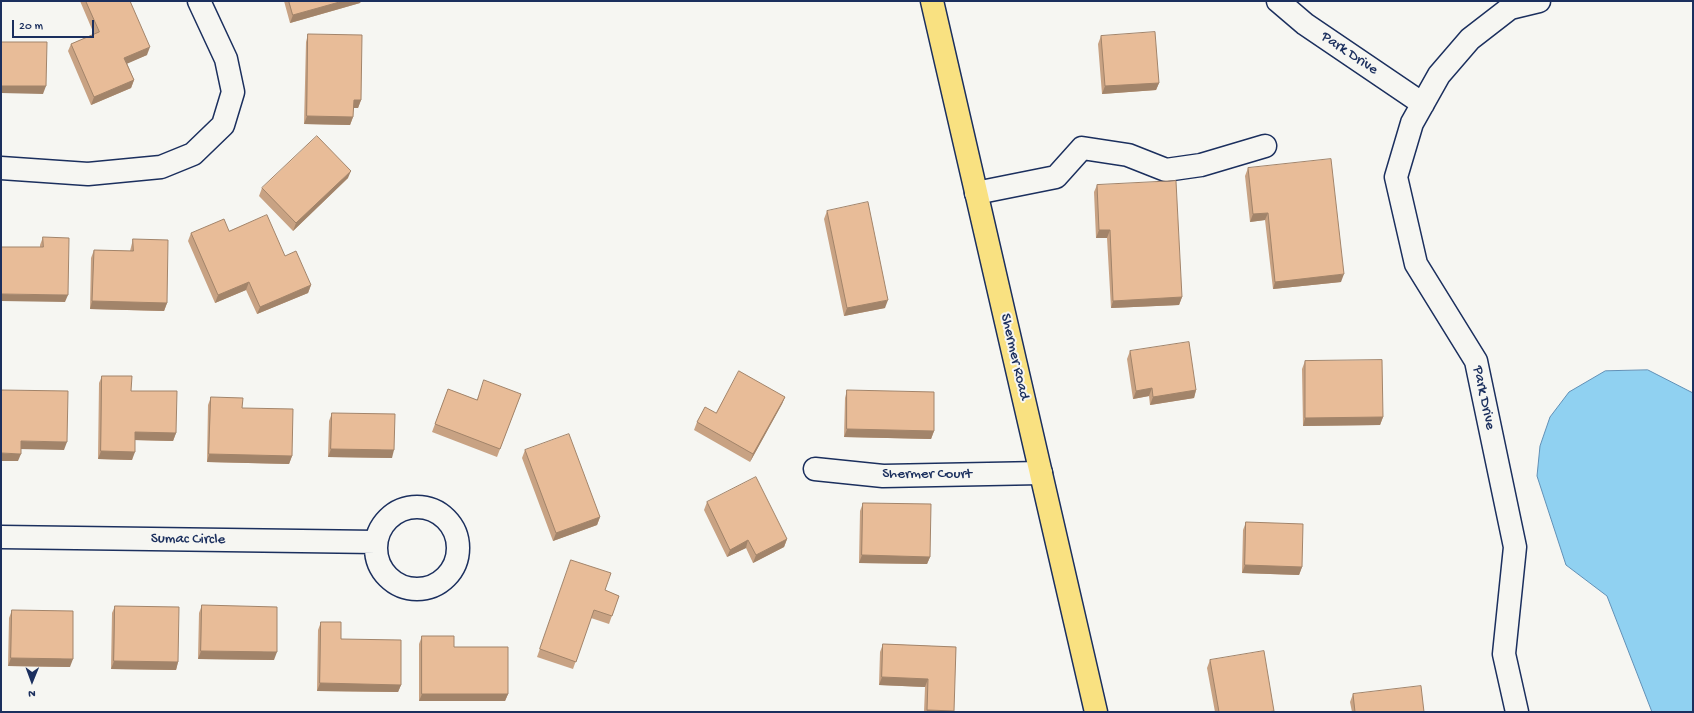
<!DOCTYPE html>
<html>
<head>
<meta charset="utf-8">
<style>
  body { margin:0 }
  #map { position:relative; width:1694px; height:713px; overflow:hidden; background:#f6f6f2; font-family:"Gochi Hand",sans-serif }
  canvas { display:block }
  .frame { position:absolute; inset:0; border:2px solid #1b2f5e; pointer-events:none }
  .north { position:absolute; left:12px; top:661px; width:40px; height:40px; -webkit-text-stroke:3px #f6f6f2; paint-order:stroke; rotate:181deg; font-size:11px; font-weight:700; line-height:16px; text-align:center; color:#1b2f5e }
  .north::after { content:''; display:block; margin:auto; width:14px; height:18px; background:#1b2f5e; clip-path:polygon(50% 0,100% 100%,50% 72%,0 100%) }
  .scale { position:absolute; left:12px; top:20px; width:82px; height:18px; box-sizing:border-box; border:2px solid #1b2f5e; border-top:0; padding-left:5px; font-size:12px; line-height:14px; white-space:nowrap; color:#1b2f5e; -webkit-text-stroke:3px #f6f6f2; paint-order:stroke }
</style>
</head>
<body>
<div id="map">
<canvas width="1694" height="713"></canvas>
<div class="frame"></div>
<div class="north">N</div>
<div class="scale">20 m</div>
</div>
<script>
const g = document.querySelector('canvas').getContext('2d');
g.lineJoin = 'round';
function fillPath(path, color) { g.fillStyle = color; g.fill(path, 'evenodd'); }
function strokePath(path, color, width, dash) { g.strokeStyle = color; g.lineWidth = width; g.lineCap = dash ? 'butt' : 'round'; g.setLineDash(dash || []); g.stroke(path); }
function write(font, color, halo, rows, align = 'center') {
  g.font = font + ' "Gochi Hand",sans-serif'; g.lineWidth = 4; g.setLineDash([]); g.textBaseline = 'middle'; g.strokeStyle = halo; g.fillStyle = color; for (const [text, x, y, turn = 0] of rows) {
    g.save(); g.translate(x, y); g.rotate((+turn || 0) * Math.PI / 180); g.textAlign = isNaN(turn) ? turn : align; if (halo) g.strokeText(text, 0, 0); g.fillText(text, 0, 0); g.restore();
  }
}
const water = new Path2D(`
  M1648,370L1693,393V712H1652L1607,596L1566,565L1537,476L1540,446L1550,417L1569,392L1605,371Z`);
const minor = new Path2D(`
  M1278,1L1305,24L1423,104
  M1,168L88,174L161,167L193,154L223,125L233,92L226,59L199,1
  M976,193L1056,177L1082,148L1128,155L1166,170L1201,165L1265,146
  M815,469L883,476L1041,473
  M376 548a41 41 0 1 1 82 0a41 41 0 1 1-82 0Z
  M1,537L376,542
  M1517,712L1504,654L1515,547L1476,361L1416,264L1396,177L1412,123L1439,75L1470,39L1510,8L1539,1`);
const major = new Path2D(`
  M932,1L1096,712`);
const wall = new Path2D(`
  M80,1H130L147,55L127,63L134,80L131,88L91,105L68,51L71,44L94,34Z
  M284,1H361L360,3L290,23Z
  M308,34L361,100L358,108H353V117L350,125L304,124L306,42Z
  M1101,36L1159,83L1156,90L1102,94L1098,44Z
  M1248,168L1341,282L1273,289L1265,220L1250,222L1245,176Z
  M348,178L293,231L259,196L262,188Z
  M1097,185L1182,297L1179,305L1111,308L1107,238H1096L1094,192Z
  M827,211L885,308L844,316L824,219Z
  M229,231L285,256L311,285L308,293L257,314L246,290L215,303L188,241L191,233Z
  M43,237L65,302L40,247V245Z
  M133,239L167,303L164,311L90,309L91,258L94,250L130,251Z
  M1130,351L1196,390L1194,398L1150,405L1149,396L1133,399L1127,359Z
  M1305,361L1383,417L1380,425L1303,426L1302,369Z
  M102,376L131,391L176,433L173,441L135,440L132,460L98,459L99,383Z
  M448,389L477,400L521,394L497,457L432,432Z
  M847,390L934,431L931,439L844,437L845,398Z
  M211,397L242,408L292,456L289,464L207,462L208,405Z
  M785,397L782,404L750,462L694,430L697,422L716,413Z
  M332,413L392,458L328,457L329,421Z
  M525,450L600,517L597,525L553,541L522,458Z
  M707,502L787,539L784,547L753,563L746,548L727,557L704,510Z
  M863,503L930,557L927,564L859,563L860,511Z
  M1246,522L1302,567L1299,575L1242,573L1243,530Z
  M571,560L605,590L619,596L609,624L591,618L573,669L537,657Z
  M202,605L274,660L198,659L199,613Z
  M115,606L178,662L176,670L111,669L112,613Z
  M12,610L70,667L8,666L9,618Z
  M321,622L341,639L401,685L398,692L317,691L318,630Z
  M422,636L454,647L508,694L505,701H419V644Z
  M883,644L956,647L953,712H924L925,687L879,685L880,652Z
  M1210,660L1274,711V712H1215L1207,668Z
  M1353,694L1424,712H1352L1350,702Z`);
const shadedWall = new Path2D(`
  M343,1H361L360,3L290,23L293,15Z
  M150,47L147,55L122,66L124,58Z
  M134,80L131,88L91,105L94,97Z
  M1159,83L1156,90L1102,94L1105,86Z
  M1,86H46L43,94L1,93Z
  M354,100H361L358,108H351Z
  M307,116L353,117L350,125L304,124Z
  M351,171L348,178L293,231L296,223Z
  M1268,213L1265,220L1250,222L1253,214Z
  M1099,230H1110L1107,238H1096Z
  M1344,274L1341,282L1273,289L1275,282Z
  M249,282L246,290L215,303L218,295Z
  M311,285L308,293L257,314L260,307Z
  M1,294L68,295L65,302L1,301Z
  M1182,297L1179,305L1111,308L1113,301Z
  M888,300L885,308L844,316L847,308Z
  M92,301L167,303L164,311L90,309Z
  M1152,388L1149,396L1133,399L1136,391Z
  M1196,390L1194,398L1150,405L1153,397Z
  M785,397L782,404L750,462L753,454Z
  M1383,417L1380,425L1303,426L1305,418Z
  M847,429L934,431L931,439L844,437Z
  M135,432L176,433L173,441L133,440Z
  M21,441L67,442L64,450L18,449Z
  M331,449L394,450L392,458L328,457Z
  M101,451L135,452L132,460L98,459Z
  M1,453L21,454L18,461H1Z
  M209,454L292,456L289,464L207,462Z
  M600,517L597,525L553,541L556,533Z
  M787,539L784,547L753,563L756,555Z
  M748,540L746,548L727,557L730,550Z
  M862,555L930,557L927,564L859,563Z
  M1245,565L1302,567L1299,575L1242,573Z
  M201,651L277,652L274,660L198,659Z
  M11,658L73,659L70,667L8,666Z
  M114,661L178,662L176,670L111,669Z
  M882,677L928,679L925,687L879,685Z
  M320,683L401,685L398,692L317,691Z
  M422,694H508L505,701H419Z
  M927,710L954,711L953,712H926Z`);
const building = new Path2D(`
  M86,1H130L150,47L124,58L134,80L94,97L71,44L99,32Z
  M289,1H343L293,15Z
  M1155,32L1159,83L1105,86L1101,36Z
  M308,34L362,35L361,100H354L353,117L307,116Z
  M1,42H47L46,86H1Z
  M317,136L351,171L296,223L262,188Z
  M1331,159L1344,274L1275,282L1268,213L1253,214L1248,168Z
  M1176,181L1182,297L1113,301L1110,230H1099L1097,185Z
  M868,202L888,300L847,308L827,211Z
  M267,215L285,256L296,251L311,285L260,307L249,282L218,295L191,233L224,219L229,231Z
  M43,237L69,238L68,295L1,294V247H43Z
  M133,239L168,240L167,303L92,301L94,250L133,251Z
  M1189,342L1196,390L1153,397L1152,388L1136,391L1130,351Z
  M1382,360L1383,417L1305,418V361Z
  M739,371L785,397L753,454L697,422L705,407L716,413Z
  M102,376H132L131,391H177L176,433L135,432V452L101,451Z
  M484,380L521,394L500,449L435,424L448,389L477,400Z
  M1,390L68,391L67,442L21,441V454L1,453Z
  M847,390L934,392V431L847,429Z
  M211,397L243,398L242,408L293,409L292,456L209,454Z
  M332,413L395,414L394,450L331,449Z
  M569,434L600,517L556,533L525,450Z
  M756,477L787,539L756,555L748,540L730,550L707,502Z
  M863,503L931,504L930,557L862,555Z
  M1246,522L1303,524L1302,567L1245,565Z
  M571,560L611,573L605,590L619,596L612,616L594,610L576,662L540,649Z
  M202,605L277,607V652L201,651Z
  M115,606L179,607L178,662L114,661Z
  M12,610L73,611V659L11,658Z
  M321,622H341V639L401,640V685L320,683Z
  M422,636H454V647H508V694H422Z
  M883,644L956,647L954,711L927,710L928,679L882,677Z
  M1264,651L1274,711L1267,712H1219L1210,660Z
  M1421,686L1424,712H1355L1353,694Z`);
const streetNames = [
  ["Park Drive",1349,54,34],
  ["Shermer Road",1014,357,77],
  ["Park Drive",1483,398,78],
  ["Shermer Court",927,475],
  ["Sumac Circle",188,540,1]
];
fillPath(water, '#90d1f1');
strokePath(water, '#6190b6', 1);
strokePath(minor, '#1b2f5e', 25);
strokePath(major, '#1b2f5e', 25);
strokePath(minor, '#f6f6f2', 22);
strokePath(major, '#f9e181', 22);
fillPath(wall, '#c8a283');
fillPath(shadedWall, '#a2846a');
fillPath(building, '#e8bc98');
strokePath(building, '#a2846a', 1);
write('15px', '#1b2f5e', '#f6f6f2', streetNames);
</script>
</body>
</html>
